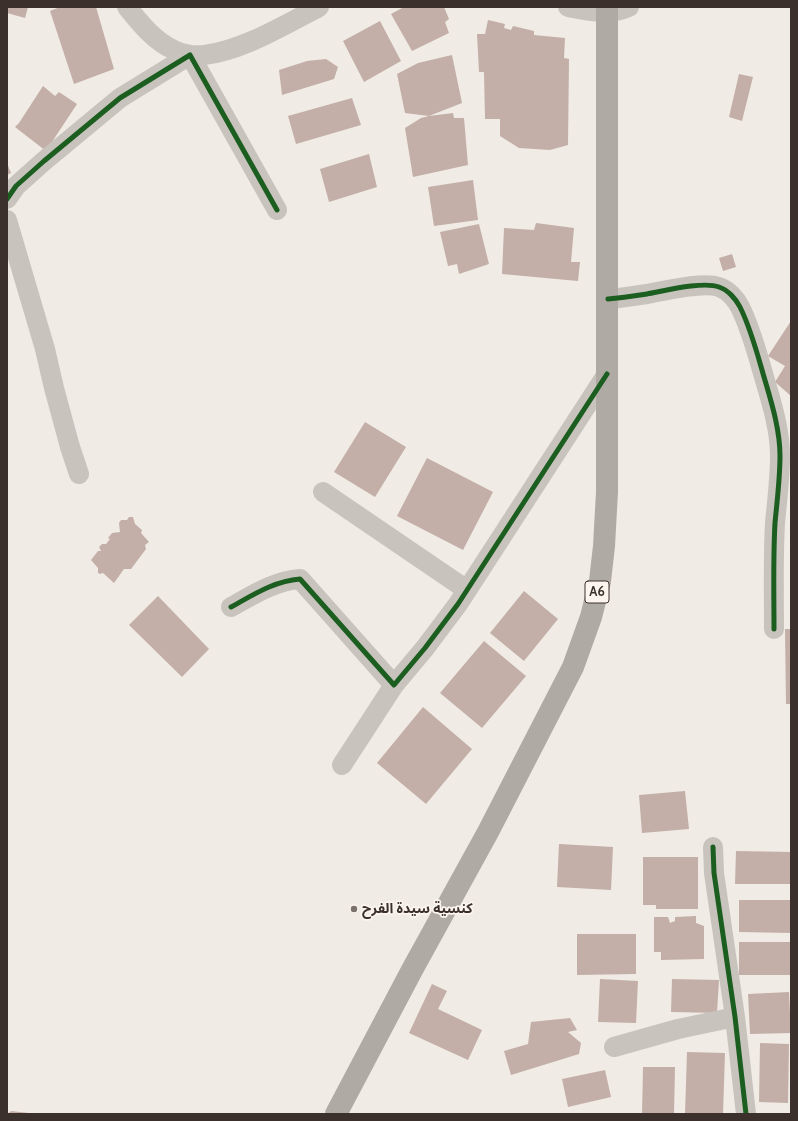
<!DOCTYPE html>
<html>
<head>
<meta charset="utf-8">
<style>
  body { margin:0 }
  #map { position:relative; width:798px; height:1121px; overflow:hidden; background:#f0ebe5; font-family:Cabin,sans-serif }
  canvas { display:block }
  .frame { position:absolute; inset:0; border:8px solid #3b302b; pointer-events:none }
</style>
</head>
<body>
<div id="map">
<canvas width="798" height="1121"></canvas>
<div class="frame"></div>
</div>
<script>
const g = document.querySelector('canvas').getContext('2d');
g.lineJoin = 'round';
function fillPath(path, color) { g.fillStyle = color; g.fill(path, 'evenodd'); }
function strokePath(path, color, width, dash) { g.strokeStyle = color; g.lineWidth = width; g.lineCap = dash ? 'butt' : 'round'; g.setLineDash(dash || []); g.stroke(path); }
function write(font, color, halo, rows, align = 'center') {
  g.font = font + ' Cabin,"Noto Sans Arabic",sans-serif'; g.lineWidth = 3.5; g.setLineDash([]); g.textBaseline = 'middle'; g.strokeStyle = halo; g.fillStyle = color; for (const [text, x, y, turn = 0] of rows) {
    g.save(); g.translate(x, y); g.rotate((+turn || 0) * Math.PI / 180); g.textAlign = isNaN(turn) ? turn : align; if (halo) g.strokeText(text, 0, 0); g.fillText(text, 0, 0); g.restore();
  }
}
const building = new Path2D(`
  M7,7H28L25,18L7,13Z
  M60,7H96L114,69L74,84L50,11Z
  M404,7H444L449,19L445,22L449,33L412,51L391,14Z
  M488,20L505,24L504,28L511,30L513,26L534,31V35L565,38L564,58L569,59L568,145L550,150L519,148L500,136V119H485L484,72H479L477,34H485Z
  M380,21L401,61L364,82L343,41Z
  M452,55L462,103L429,116L453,113L454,118H464L468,165L413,177L405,128L421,118L429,116L405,113L397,74L418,63Z
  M326,59L338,67L334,79L282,95L279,70L307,61Z
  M739,74L753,77L742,121L729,117Z
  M43,86L55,96L59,92L77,104L46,151L15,127L19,123Z
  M352,98L361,125L296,144L288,116Z
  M369,154L377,187L329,202L320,169Z
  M7,163L11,173L7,175Z
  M473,180L478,220L434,226L428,187Z
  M536,223L574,228L571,262H580L578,281L502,274L504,228L534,230Z
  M479,224L489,264L459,274L457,264L448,266L440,232Z
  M732,254L736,267L723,271L719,258Z
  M791,321V396L775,382L785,366L768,356Z
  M365,422L406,447L375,497L334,472Z
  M427,458L493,492L463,550L397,516Z
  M129,517H133L135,524L142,530L141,533L149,542L145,545L146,549L131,569H124L114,583L103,573L100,574L98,573V568L91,560L98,551H101L99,547L102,544H106L110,539L108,538L112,533L120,532L119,523L121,520H127Z
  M524,591L558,619L524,661L490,633Z
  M158,596L209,649L182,677L129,625Z
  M785,629H791V704H786Z
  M484,641L526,676L482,728L440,693Z
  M423,707L472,749L426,804L377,763Z
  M685,791L689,829L642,833L639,795Z
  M559,844L613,847L611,890L557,887Z
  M736,851L791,852V884H735Z
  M643,857H698V909H656V905H643Z
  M739,900H791V933L739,932Z
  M696,916V923L704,926V959L661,960V952H654V917H668L670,923L675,921V917Z
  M577,934H636V974L577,975Z
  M739,942H791V975H739Z
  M600,979L638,981L636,1023L598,1022Z
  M672,979L719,980L717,1013L671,1012Z
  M432,984L447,991L438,1009L482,1030L468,1060L409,1033Z
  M789,992L791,1033L750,1034L748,994Z
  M570,1018L577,1030L568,1032L581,1043L579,1054L511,1075L504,1051L528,1044L531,1022Z
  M760,1043L789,1044L788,1103L759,1102Z
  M687,1052L725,1053L723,1114H685Z
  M643,1067H675L674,1114H642Z
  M605,1070L611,1097L568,1107L562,1079Z
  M11,1111L29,1113V1114H7Z`);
const street = new Path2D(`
  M127,7C140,23 154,41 174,50C183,54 194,56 204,55C242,51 286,24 319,7
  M568,7C589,11 609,16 629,7
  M7,199L16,186L44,161L120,98L190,55L277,210
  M7,220L45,349L54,388L70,447L79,474
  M608,299C621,298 634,296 647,294C664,291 703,281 719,287C728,290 736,299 740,307C750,327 756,349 762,370C770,398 780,427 780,456C780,479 777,501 775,523C773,558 774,594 774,629
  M323,492L467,590
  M231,607C253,595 274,581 300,579L394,685L425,648L458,604L607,374
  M342,765L394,685
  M713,847L714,873L735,1017L746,1114
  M614,1047L678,1029L735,1017`);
const highway = new Path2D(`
  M336,1114L412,970L488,832L573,667L591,617L600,581L604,546L607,492V7`);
const cycleway = new Path2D(`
  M7,199L16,186L44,161L120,98L190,55L277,210
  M608,299C621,298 634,296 647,294C664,291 703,281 719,287C728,290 736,299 740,307C750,327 756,349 762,370C770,398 780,427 780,456C780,479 777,501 775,523C773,558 774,594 774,629
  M231,607C253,595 274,581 300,579L394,685L425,648L458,604L607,374
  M713,847L714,873L735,1017L746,1114`);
const markers = [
  [354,909,4,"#7a716c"]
];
const shields = [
  [597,592,24]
];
const shieldNames = [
  ["A6",597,592]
];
const poiNames = [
  ["كنسية سيدة الفرح",362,909]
];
fillPath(building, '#c3afa7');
strokePath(street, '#c9c3be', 20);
strokePath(highway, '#afaaa4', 22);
strokePath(cycleway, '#1b5e20', 5);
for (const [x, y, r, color] of markers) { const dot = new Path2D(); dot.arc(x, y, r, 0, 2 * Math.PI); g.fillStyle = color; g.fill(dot); strokePath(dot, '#fbf5ee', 1.5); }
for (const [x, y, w] of shields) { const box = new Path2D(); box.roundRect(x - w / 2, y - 11, w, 22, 3); g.fillStyle = '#fbf5ee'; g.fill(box); strokePath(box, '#3b302b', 1); }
write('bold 13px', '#3b302b', null, shieldNames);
write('bold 14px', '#3b302b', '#fbf5ee', poiNames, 'left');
</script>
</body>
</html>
